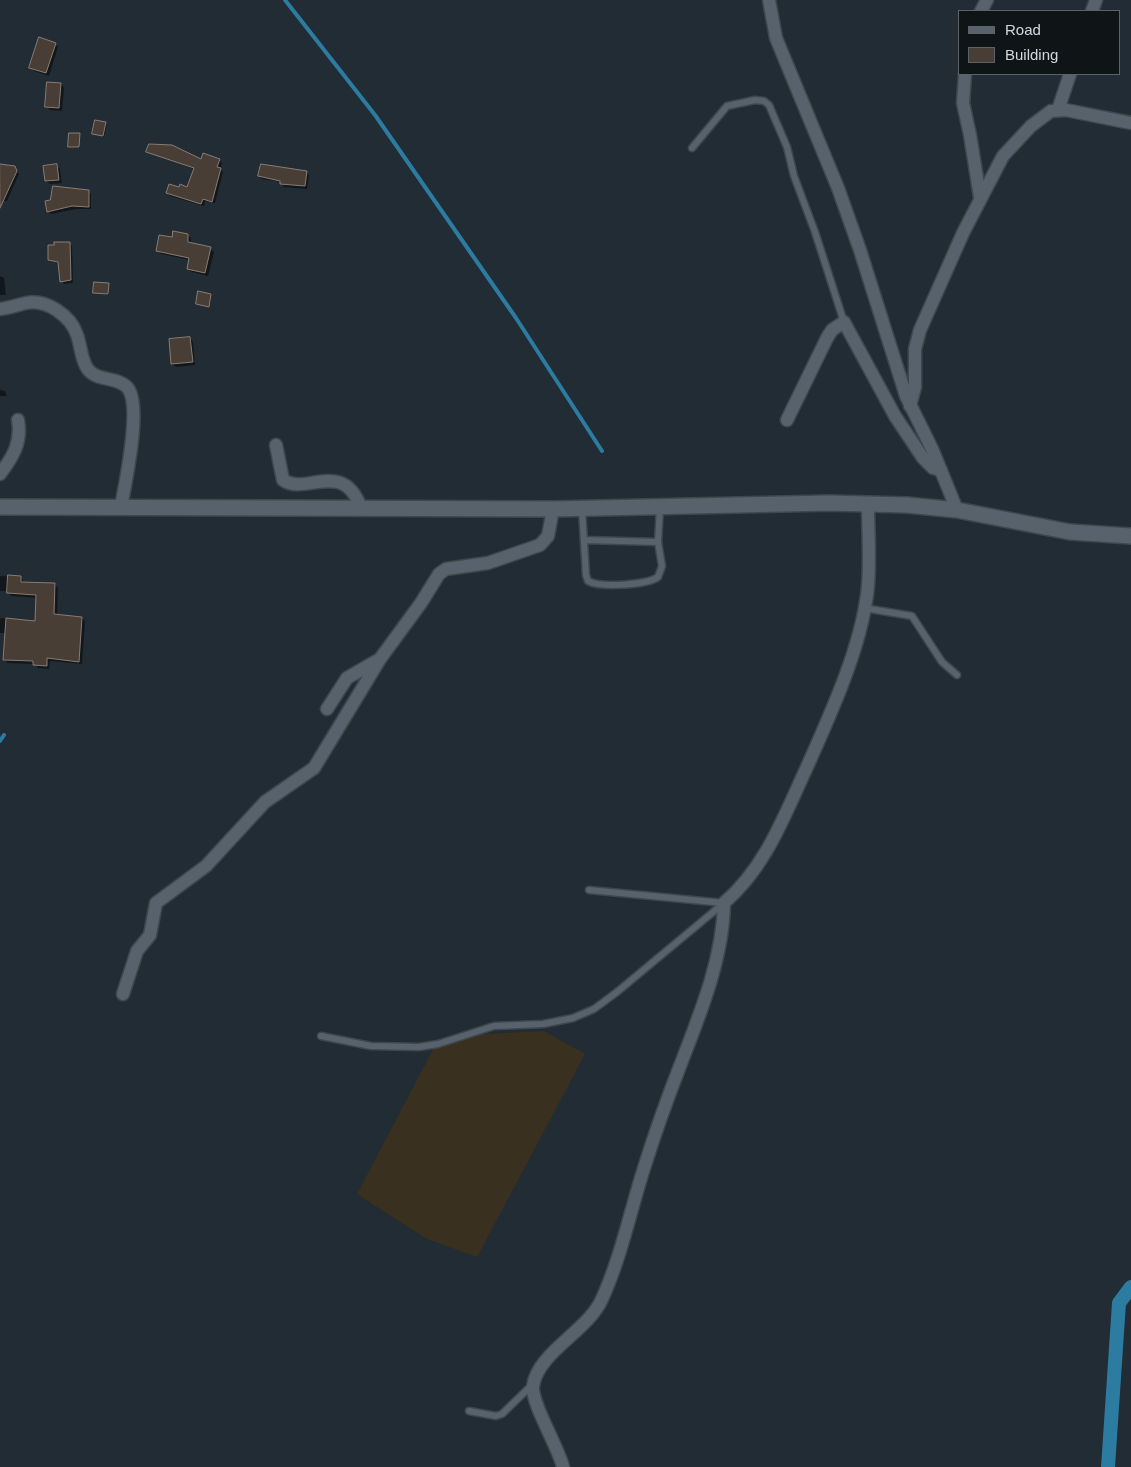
<!DOCTYPE html>
<html>
<head>
<meta charset="utf-8">
<style>
  body { margin:0 }
  #map { position:relative; width:1131px; height:1467px; overflow:hidden; background:#222c34; font-family:Arial,sans-serif }
  canvas { display:block }
  .legend { position:absolute; left:958px; top:10px; width:162px; height:65px; box-sizing:border-box; background:#0f1417; border:1px solid #5d6267; margin:0; padding:6px 9px; list-style:none; font-size:15px; color:#d2d8de }
  .legend li { display:flex; align-items:center; gap:10px; height:25px }
  .legend b { width:25px; border:1px solid #5d6267 }
</style>
</head>
<body>
<div id="map">
<canvas width="1131" height="1467"></canvas>
<ul class="legend">
<li><b style="height:6px;background:#57626c"></b>Road</li>
<li><b style="height:14px;background:#493e36"></b>Building</li>
</ul>
</div>
<script>
const g = document.querySelector('canvas').getContext('2d');
g.lineJoin = 'round';
function fillPath(path, color) { g.fillStyle = color; g.fill(path, 'evenodd'); }
function strokePath(path, color, width, dash) { g.strokeStyle = color; g.lineWidth = width; g.lineCap = dash ? 'butt' : 'round'; g.setLineDash(dash || []); g.stroke(path); }
const education = new Path2D(`
  M544,1031L585,1054L477,1257L427,1239L357,1194L438,1040L486,1034Z`);
const shadow = new Path2D(`
  M55,44L58,47L49,76L34,71L31,68Z
  M61,84L64,88L62,111L50,110L46,106Z
  M96,121L107,125L104,137L93,133Z
  M79,135L80,148L71,147L69,146Z
  M147,152L202,161L219,160L222,163L220,169L223,172L215,203L205,201L204,206L170,196L167,193L188,188L194,169Z
  M0,165L14,167L19,174L7,201H0Z
  M57,166L60,169L62,183L50,184L46,181Z
  M306,172L309,175L307,189L284,187L281,182L262,179L259,176Z
  M88,191L91,194V209H76L51,214L48,211Z
  M188,235L191,238V244L210,248L214,252L208,276L192,272L188,269L190,260L161,254L157,251L173,238Z
  M69,243L72,246L73,283L64,284L62,281L60,264L50,260Z
  M0,276L4,278L6,295H0Z
  M109,284V295L94,292Z
  M211,295L210,307L197,304Z
  M190,338L193,342L195,365L176,367L172,364Z
  M0,390L5,391L7,396H0Z
  M0,576L21,577L24,583L55,584L58,588L57,616L82,618L85,621L82,664L50,661L49,669L38,668L35,664L8,663L4,660L5,633H0V618L36,622L38,598L11,596L8,591H0Z`);
const stream = new Path2D(`
  M285,0L375,115L516,318L602,451
  M0,741L4,735`);
const canal = new Path2D(`
  M1108,1467L1119,1303L1131,1287`);
const building = new Path2D(`
  M39,37L56,43L46,73L29,68Z
  M47,82L61,83L59,108L45,107Z
  M95,120L106,122L103,136L92,134Z
  M69,133H80L79,147H68Z
  M149,144L172,145L201,159L203,153L220,159L217,167L221,168L212,202L203,199L201,204L166,193L169,184L179,187L180,184L187,187L194,168L146,152Z
  M0,164L15,166L17,171L0,208Z
  M57,164L59,180L45,181L43,166Z
  M261,164L307,171L305,186L280,184V181L258,176Z
  M53,186L89,190V207L72,206L47,212L45,201L50,200Z
  M173,231L188,234V242L211,247L205,273L187,269L189,258L156,251L159,235L172,237Z
  M54,242H70L71,280L60,282L58,262L48,260V245H54Z
  M94,282L109,283L108,294L93,293Z
  M198,291L211,294L209,307L196,304Z
  M190,337L193,362L171,364L169,339Z
  M8,575L21,576V582L55,583L54,614L82,617L79,662L47,658V666L33,665V661L3,660L6,618L35,621L36,595L7,593Z`);
const lane = new Path2D(`
  M692,148L727,106L755,100L764,101L769,105L787,147L794,176L815,232L844,322
  M582,509L586,575L588,581C600,588 647,585 658,577L662,566L658,542L660,507
  M585,540L658,542
  M864,608L912,616L942,662L957,675
  M589,890L724,903
  M321,1036L371,1046L419,1047L438,1044L494,1026L543,1024L573,1018L594,1009L617,992L724,903
  M469,1411L496,1416L502,1414L533,1384`);
const street = new Path2D(`
  M769,0L776,38L838,188L860,250L906,396L933,451L957,510
  M981,11L987,0
  M1092,11L1096,0
  M965,74L963,103L970,135L980,197
  M1058,110L1070,74
  M0,309C9,308 17,305 26,303C47,299 71,316 77,335C81,346 81,359 87,368C96,382 116,376 127,387C143,404 125,484 121,507
  M910,406L915,387V349L920,330L963,233L1003,156L1031,126L1051,111L1066,110L1131,123
  M787,420L827,338L832,330L844,322L895,416L923,458L933,468L941,470
  M276,445L283,480C306,496 343,458 361,508
  M0,474C13,457 22,442 18,420
  M327,709L347,678L380,659L421,603L439,574L446,569L488,563L540,545L548,536L553,509
  M123,994L137,951L150,935L156,903L206,866L265,802L314,768L380,659
  M563,1467C558,1446 531,1403 533,1386C538,1352 588,1331 602,1299C622,1255 631,1207 646,1162C656,1130 668,1097 680,1066C700,1014 723,959 724,903C766,867 784,816 807,767C830,715 859,653 867,595C871,566 868,534 868,504`);
const secondary = new Path2D(`
  M0,507L553,509L829,503L907,505L957,510L1070,532L1131,536`);
fillPath(education, '#3a3020');
fillPath(shadow, '#0007');
strokePath(stream, '#2c7ba1', 4);
strokePath(canal, '#2c7ba1', 14);
fillPath(building, '#493e36');
strokePath(building, '#897c73', 1);
strokePath(lane, '#3f474e', 9);
strokePath(street, '#3f474e', 15);
strokePath(secondary, '#3f474e', 18);
strokePath(lane, '#57626c', 6);
strokePath(street, '#57626c', 12);
strokePath(secondary, '#57626c', 15);
</script>
</body>
</html>
